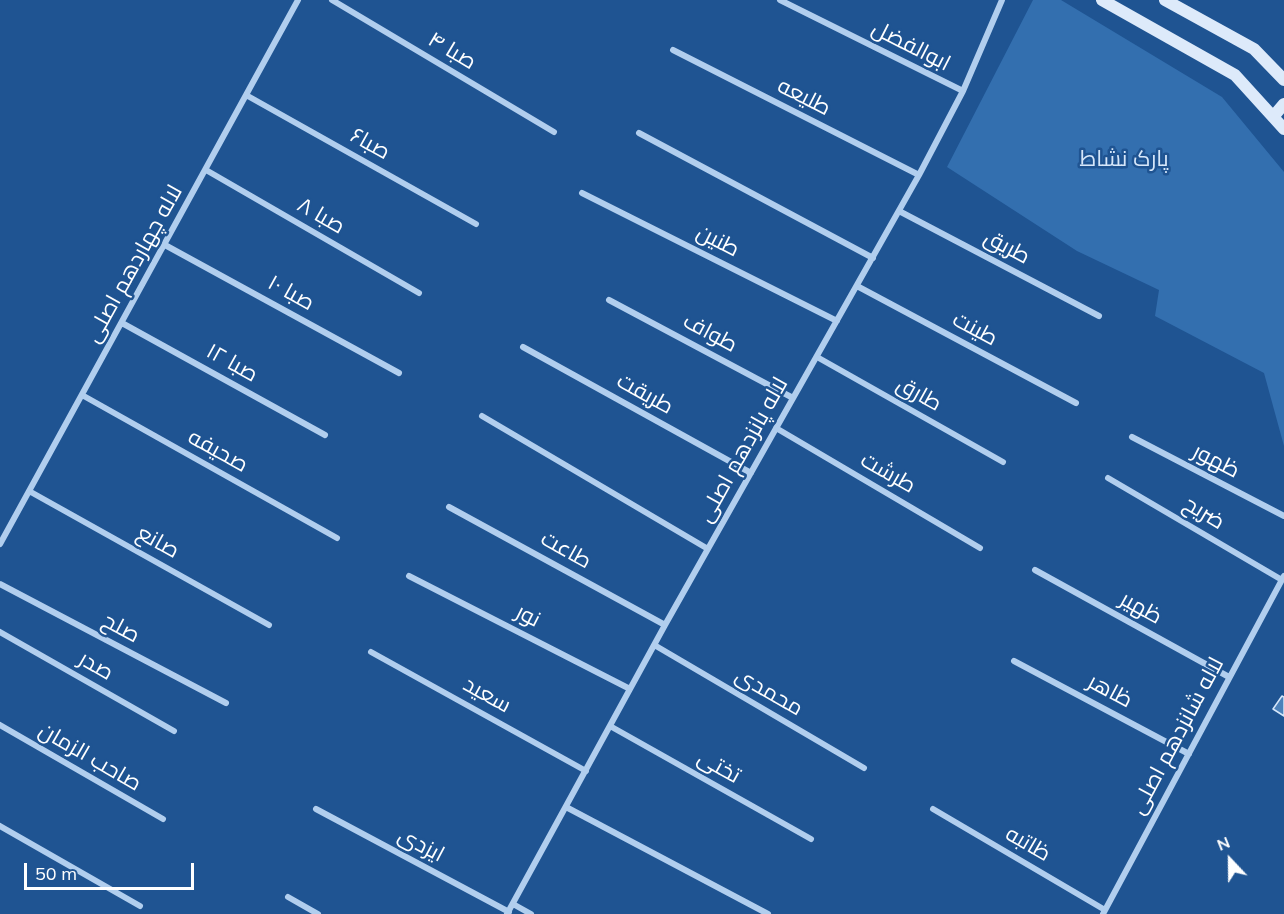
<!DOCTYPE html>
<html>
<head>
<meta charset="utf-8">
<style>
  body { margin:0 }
  #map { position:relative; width:1284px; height:914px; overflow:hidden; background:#1f5492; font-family:Mulish,sans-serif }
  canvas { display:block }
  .north { position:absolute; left:1200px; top:830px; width:60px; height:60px; -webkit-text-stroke:4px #1f5492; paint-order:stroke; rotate:338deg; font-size:16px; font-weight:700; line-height:24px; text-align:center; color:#fff }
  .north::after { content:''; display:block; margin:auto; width:21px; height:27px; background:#fff; clip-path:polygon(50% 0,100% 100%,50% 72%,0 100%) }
  .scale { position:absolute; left:24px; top:863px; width:170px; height:27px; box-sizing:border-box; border:3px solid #fff; border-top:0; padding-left:8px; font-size:18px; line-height:21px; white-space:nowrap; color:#fff; -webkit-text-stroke:4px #1f5492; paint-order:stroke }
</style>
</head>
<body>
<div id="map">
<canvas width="1284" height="914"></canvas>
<div class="north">N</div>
<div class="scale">50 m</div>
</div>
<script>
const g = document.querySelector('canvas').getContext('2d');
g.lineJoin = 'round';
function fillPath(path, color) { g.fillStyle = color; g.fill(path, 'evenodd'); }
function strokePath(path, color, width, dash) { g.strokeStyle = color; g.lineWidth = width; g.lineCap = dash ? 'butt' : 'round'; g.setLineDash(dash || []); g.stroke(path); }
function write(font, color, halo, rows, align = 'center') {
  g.font = font + ' Mulish,Cairo,sans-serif'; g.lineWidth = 5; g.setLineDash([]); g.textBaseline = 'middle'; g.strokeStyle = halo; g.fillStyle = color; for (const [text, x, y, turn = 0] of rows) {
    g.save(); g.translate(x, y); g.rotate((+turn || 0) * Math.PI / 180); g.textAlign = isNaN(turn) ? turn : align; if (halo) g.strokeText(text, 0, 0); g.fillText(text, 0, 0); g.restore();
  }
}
const green = new Path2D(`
  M1033,0H1061L1222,97L1284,172V446L1264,373L1155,316L1159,290L1077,251L947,167Z`);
const building = new Path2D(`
  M1282,696L1284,697V716L1273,709Z`);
const street = new Path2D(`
  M332,0L554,132
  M780,0L963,91
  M673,50L919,175
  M246,95L476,224
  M639,133L873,258
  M206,170L419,293
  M582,193L837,321
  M899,211L1099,316
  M165,245L399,373
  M857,286L1076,403
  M609,300L793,398
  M122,323L325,435
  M523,347L751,473
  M817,357L1003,462
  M82,395L337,538
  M482,416L708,549
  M776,428L980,548
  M1132,437L1284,516
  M1108,478L1282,580
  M29,491L269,625
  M449,507L665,625
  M0,544L298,0
  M1035,570L1229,677
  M409,576L630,689
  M0,584L226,703
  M0,632L174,731
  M656,646L864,768
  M371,652L586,771
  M1014,661L1189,754
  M0,725L163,819
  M610,726L811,839
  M566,807L768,914
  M316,809L509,912
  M933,809L1105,910
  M0,826L140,906
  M288,897L318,914
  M513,904L531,914
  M507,914L665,625L919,175L963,91L1002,0
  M1103,914L1284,576`);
const secondary = new Path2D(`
  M1102,0L1235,75L1284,129
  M1165,0L1254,49L1284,80
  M1273,117L1284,104`);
const streetNames = [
  ["ابوالفضل",911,46,27],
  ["صبا ۴",452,51,31],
  ["طلیعه",804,97,27],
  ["صبا۶",370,144,29],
  ["صبا ۸",321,216,30],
  ["طنین",718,241,27],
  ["طریق",1007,247,28],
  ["لاله چهاردهم اصلی",134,264,-61],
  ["صبا ۱۰",291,293,29],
  ["طینت",975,329,28],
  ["طواف",710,333,28],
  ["صبا ۱۲",232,363,29],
  ["طریقت",645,394,29],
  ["طارق",919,394,29],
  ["لاله پانزدهم اصلی",743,450,-61],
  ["صحیفه",218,451,29],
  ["ظهور",1216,461,27],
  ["طرشت",888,473,30],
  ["ضریح",1204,513,31],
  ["صانع",158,542,29],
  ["طاعت",566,550,29],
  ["ظهیر",1141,608,29],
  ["نور",528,616,27],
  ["صلح",121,628,28],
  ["صدر",96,666,30],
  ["ظاهر",1110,691,28],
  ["محمدی",769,692,30],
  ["سعید",487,695,29],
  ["لاله شانزدهم اصلی",1177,736,-62],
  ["صاحب الزمان",90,757,30],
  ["تختی",719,767,29],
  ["ظاتبه",1028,844,30],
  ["ایزدی",421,845,28]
];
const parkNames = [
  ["پارک نشاط",1124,159]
];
fillPath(green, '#336faf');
fillPath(building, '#4c81ba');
strokePath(building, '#d6e7fa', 1.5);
strokePath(street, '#b1ceee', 6);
strokePath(secondary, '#ddeafa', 12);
write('22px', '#fff', '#1f5492', streetNames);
write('22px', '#d6e7fa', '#1f5492', parkNames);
</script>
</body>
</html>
